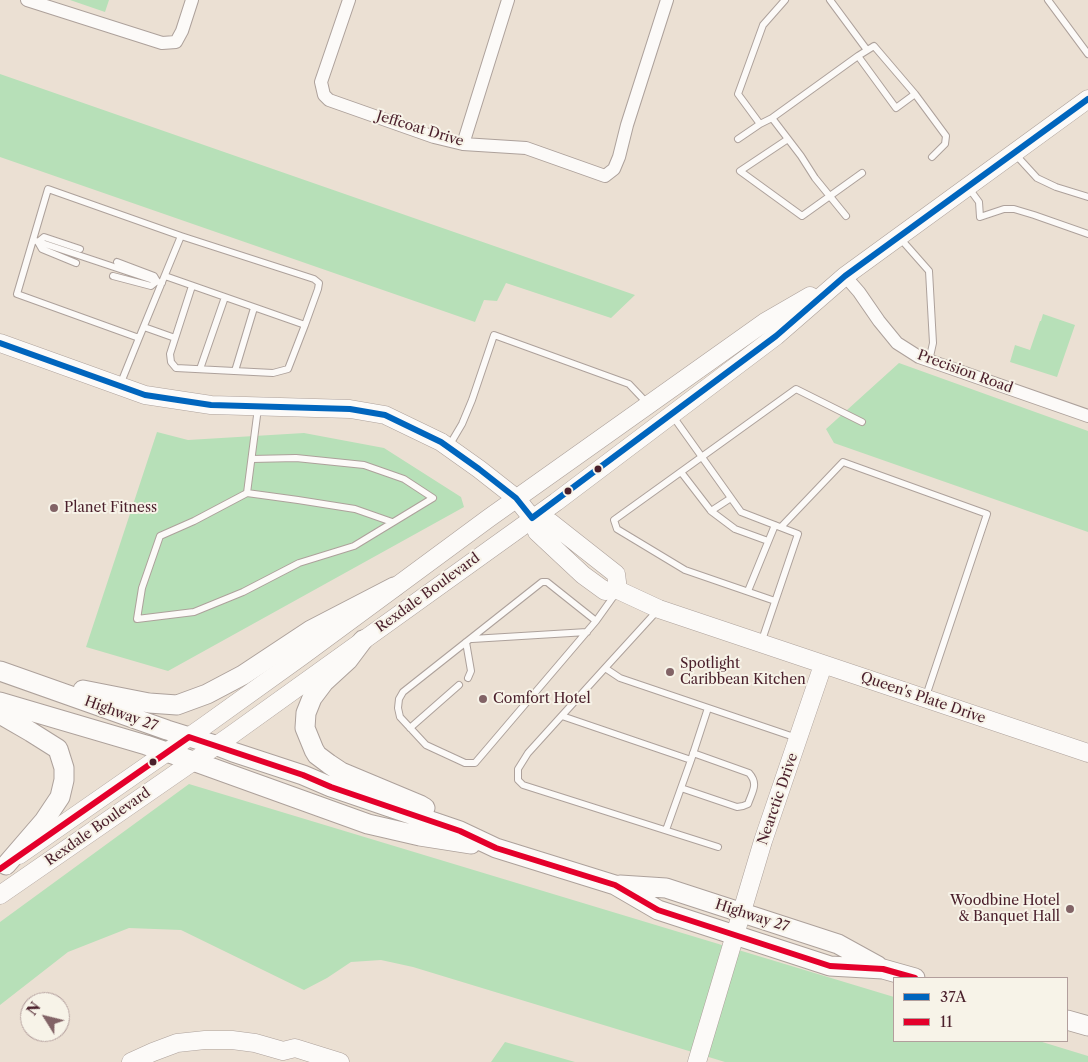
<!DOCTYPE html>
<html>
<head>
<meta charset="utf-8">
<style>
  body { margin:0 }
  #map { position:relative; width:1088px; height:1062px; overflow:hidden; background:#ebe0d3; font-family:"Libre Caslon Text",serif }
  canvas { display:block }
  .legend { position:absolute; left:893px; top:977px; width:175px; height:65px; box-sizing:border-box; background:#f7f3e8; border:1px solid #b29e9c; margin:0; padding:6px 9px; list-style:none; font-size:15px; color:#4a1f2b }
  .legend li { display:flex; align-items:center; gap:10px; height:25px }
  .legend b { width:25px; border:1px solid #b29e9c }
  .north { position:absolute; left:20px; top:992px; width:50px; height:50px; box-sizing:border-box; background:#f7f3e8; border:1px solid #b29e9c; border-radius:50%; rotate:306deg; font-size:14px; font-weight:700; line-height:20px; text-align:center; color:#4a1f2b }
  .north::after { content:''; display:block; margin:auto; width:18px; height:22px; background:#826366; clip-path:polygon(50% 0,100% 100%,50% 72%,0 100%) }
</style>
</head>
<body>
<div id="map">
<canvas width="1088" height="1062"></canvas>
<ul class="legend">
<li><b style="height:6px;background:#0065bd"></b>37A</li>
<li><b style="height:6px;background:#e4002b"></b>11</li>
</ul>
<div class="north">N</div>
</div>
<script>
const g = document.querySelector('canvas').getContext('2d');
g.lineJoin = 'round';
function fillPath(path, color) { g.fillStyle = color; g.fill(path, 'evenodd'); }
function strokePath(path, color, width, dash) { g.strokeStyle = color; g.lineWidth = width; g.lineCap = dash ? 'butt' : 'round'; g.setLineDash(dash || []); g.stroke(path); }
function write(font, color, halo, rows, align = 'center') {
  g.font = font + ' "Libre Caslon Text",serif'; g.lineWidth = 4; g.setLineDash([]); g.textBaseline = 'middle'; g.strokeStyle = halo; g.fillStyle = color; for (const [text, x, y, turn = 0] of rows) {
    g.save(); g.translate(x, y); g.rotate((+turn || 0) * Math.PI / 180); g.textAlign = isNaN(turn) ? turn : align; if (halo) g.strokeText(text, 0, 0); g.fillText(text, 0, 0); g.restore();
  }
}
const green = new Path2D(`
  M70,0H109L105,12Z
  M0,74L635,295L611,318L506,283L497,301L484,300L475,322L0,157Z
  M1043,314L1075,325L1057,377L1010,362L1015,345L1030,350L1040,321H1041Z
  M899,363L1088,431V532L834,443L826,429Z
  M157,432L188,440L304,433L384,448L461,497L464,507L168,671L86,647Z
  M189,784L894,997V1041H1039L1088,1056V1062H725L413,967L381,960L351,962L327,978L304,990L181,930L129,928L68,952L0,1005V922Z
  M505,1042L575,1062H491Z`);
const lane = new Path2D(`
  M830,0L867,50
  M1048,0L1088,54
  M858,56L896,108L915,94
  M772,118L760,124L738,94L763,25L785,0
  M738,139L760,124
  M788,139L740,171L802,216L862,173
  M1015,154L1037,178L1056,187L1088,197
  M968,187L979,202L980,217L1004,209H1014L1034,215L1088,234
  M846,216L815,178L801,156L772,118L858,56L874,46L915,94L946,136L945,144L932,157
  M181,236L314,279L319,283L318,289L305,325
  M899,237L929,271L933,343L929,361
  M33,240L162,283
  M76,263L42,249L38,242L44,237L80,249
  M113,276L151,286L157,281L154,276L117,262
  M165,276L305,325L288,369L273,373L176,368L171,362L170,354L192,286
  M144,327L175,338
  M200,369L225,297
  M235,371L254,308
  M120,385L139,338L181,236L48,189L17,294L139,338
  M672,415L741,512L798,534L761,643
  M449,446L462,424L472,400L494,335L629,384L647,403
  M252,459L296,458L364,465L404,479L433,498L354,546L299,563L243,592L194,612L137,619L142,588L160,536L194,521L247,493L258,408
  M681,472L711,511L731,498
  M247,493L298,500L355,509L392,522
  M711,511L735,529L768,541
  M781,527L843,462L987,514L926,696
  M748,591L775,525
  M775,601L685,570L617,529L614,520L796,389L862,422
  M657,611L605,668L620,678L797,738
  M596,621L547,582H542L403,692L399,699L398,708L400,717L426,745L465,763H475L596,621L616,593
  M472,639L587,632
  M466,642L471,671L468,678
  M605,668L528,753L518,769V780L523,785L718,847
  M562,716L691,760L708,708
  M410,728L459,685
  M681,788L737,807L743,806L748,804C752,792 759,784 749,773L693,753
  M666,830L691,760`);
const street = new Path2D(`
  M27,0L162,43L176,42L182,31L192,0
  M349,0L321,82L324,95L329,100L434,137L463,144L526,148L605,176L614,169L619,157L627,125L667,0
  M463,144L508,0
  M845,276L859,292L879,321L897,343L919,357L1088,416`);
const secondary = new Path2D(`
  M0,343L145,395L211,405L350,409L385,415L441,442L479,469L516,498L532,518L537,532L583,575L605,591L618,590L659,609L1088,753
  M532,518L550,522L616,574L618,590
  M19,855L203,727L302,656L489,518L765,322L810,296
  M0,895L230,736L556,502L776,336L845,276L1088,99
  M131,1062L153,1052L177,1043L205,1040H232L255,1043L283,1051L295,1048L340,1062
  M697,1062L763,841L823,665`);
const primary = new Path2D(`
  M363,640L348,660L324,682L312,698L306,713L305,728L314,750L317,755L329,764L341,772L420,805L425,808
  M0,671L167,730L215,745L233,752L303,775L331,787L460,831L496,848L615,885L658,910L830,966L883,969L915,978
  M83,690L149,703L177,705L207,694L243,675L311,630L394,587
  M0,702L146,745L193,761L368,824L420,836L471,844
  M0,714L31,732L58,749L64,768V780L60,797L44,821L6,865
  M620,885L666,888L838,944L878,966
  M1067,1020L1088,1026`);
const bus1 = new Path2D(`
  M0,343L145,395L211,405L350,409L385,415L441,442L479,469L516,498L532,518L776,336L845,276L1088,99`);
const bus2 = new Path2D(`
  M0,869L189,737L303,775L331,787L460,831L496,848L615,885L658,910L830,966L883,969L915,978`);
const markers = [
  [598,469,4.5,"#4a1f2b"],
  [568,491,4.5,"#4a1f2b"],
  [54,508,5,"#826366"],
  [670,672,5,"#826366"],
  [483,699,5,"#826366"],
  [153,762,4.5,"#4a1f2b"],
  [1070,909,5,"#826366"]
];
const streetNames = [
  ["Jeffcoat Drive",420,129,17],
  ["Precision Road",965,372,20],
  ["Rexdale Boulevard",428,593,-36],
  ["Queen's Plate Drive",923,698,19],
  ["Highway 27",121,714,20],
  ["Nearctic Drive",778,799,-71],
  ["Rexdale Boulevard",98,827,-35],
  ["Highway 27",752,916,18]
];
const poiNames = [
  ["Planet Fitness",64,508],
  ["Spotlight",680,664],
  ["Caribbean Kitchen",680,680],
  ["Comfort Hotel",493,699],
  ["Woodbine Hotel",1060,901,"right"],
  ["& Banquet Hall",1060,917,"right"]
];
fillPath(green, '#b7e0b8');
strokePath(lane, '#ada19b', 8);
strokePath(street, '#ada19b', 14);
strokePath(secondary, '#ada19b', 19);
strokePath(primary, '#ada19b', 21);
strokePath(lane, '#fcfaf8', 6);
strokePath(street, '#fcfaf8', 12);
strokePath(secondary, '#fcfaf8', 18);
strokePath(primary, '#fcfaf8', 19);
strokePath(bus1, '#0065bd', 6);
strokePath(bus2, '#e4002b', 6);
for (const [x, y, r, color] of markers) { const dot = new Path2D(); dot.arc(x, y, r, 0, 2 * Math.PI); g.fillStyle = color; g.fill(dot); strokePath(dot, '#f7f3e8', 2); }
write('14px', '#4a1f2b', '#f7f3e8', streetNames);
write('14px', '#4a1f2b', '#f7f3e8', poiNames, 'left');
</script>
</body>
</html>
